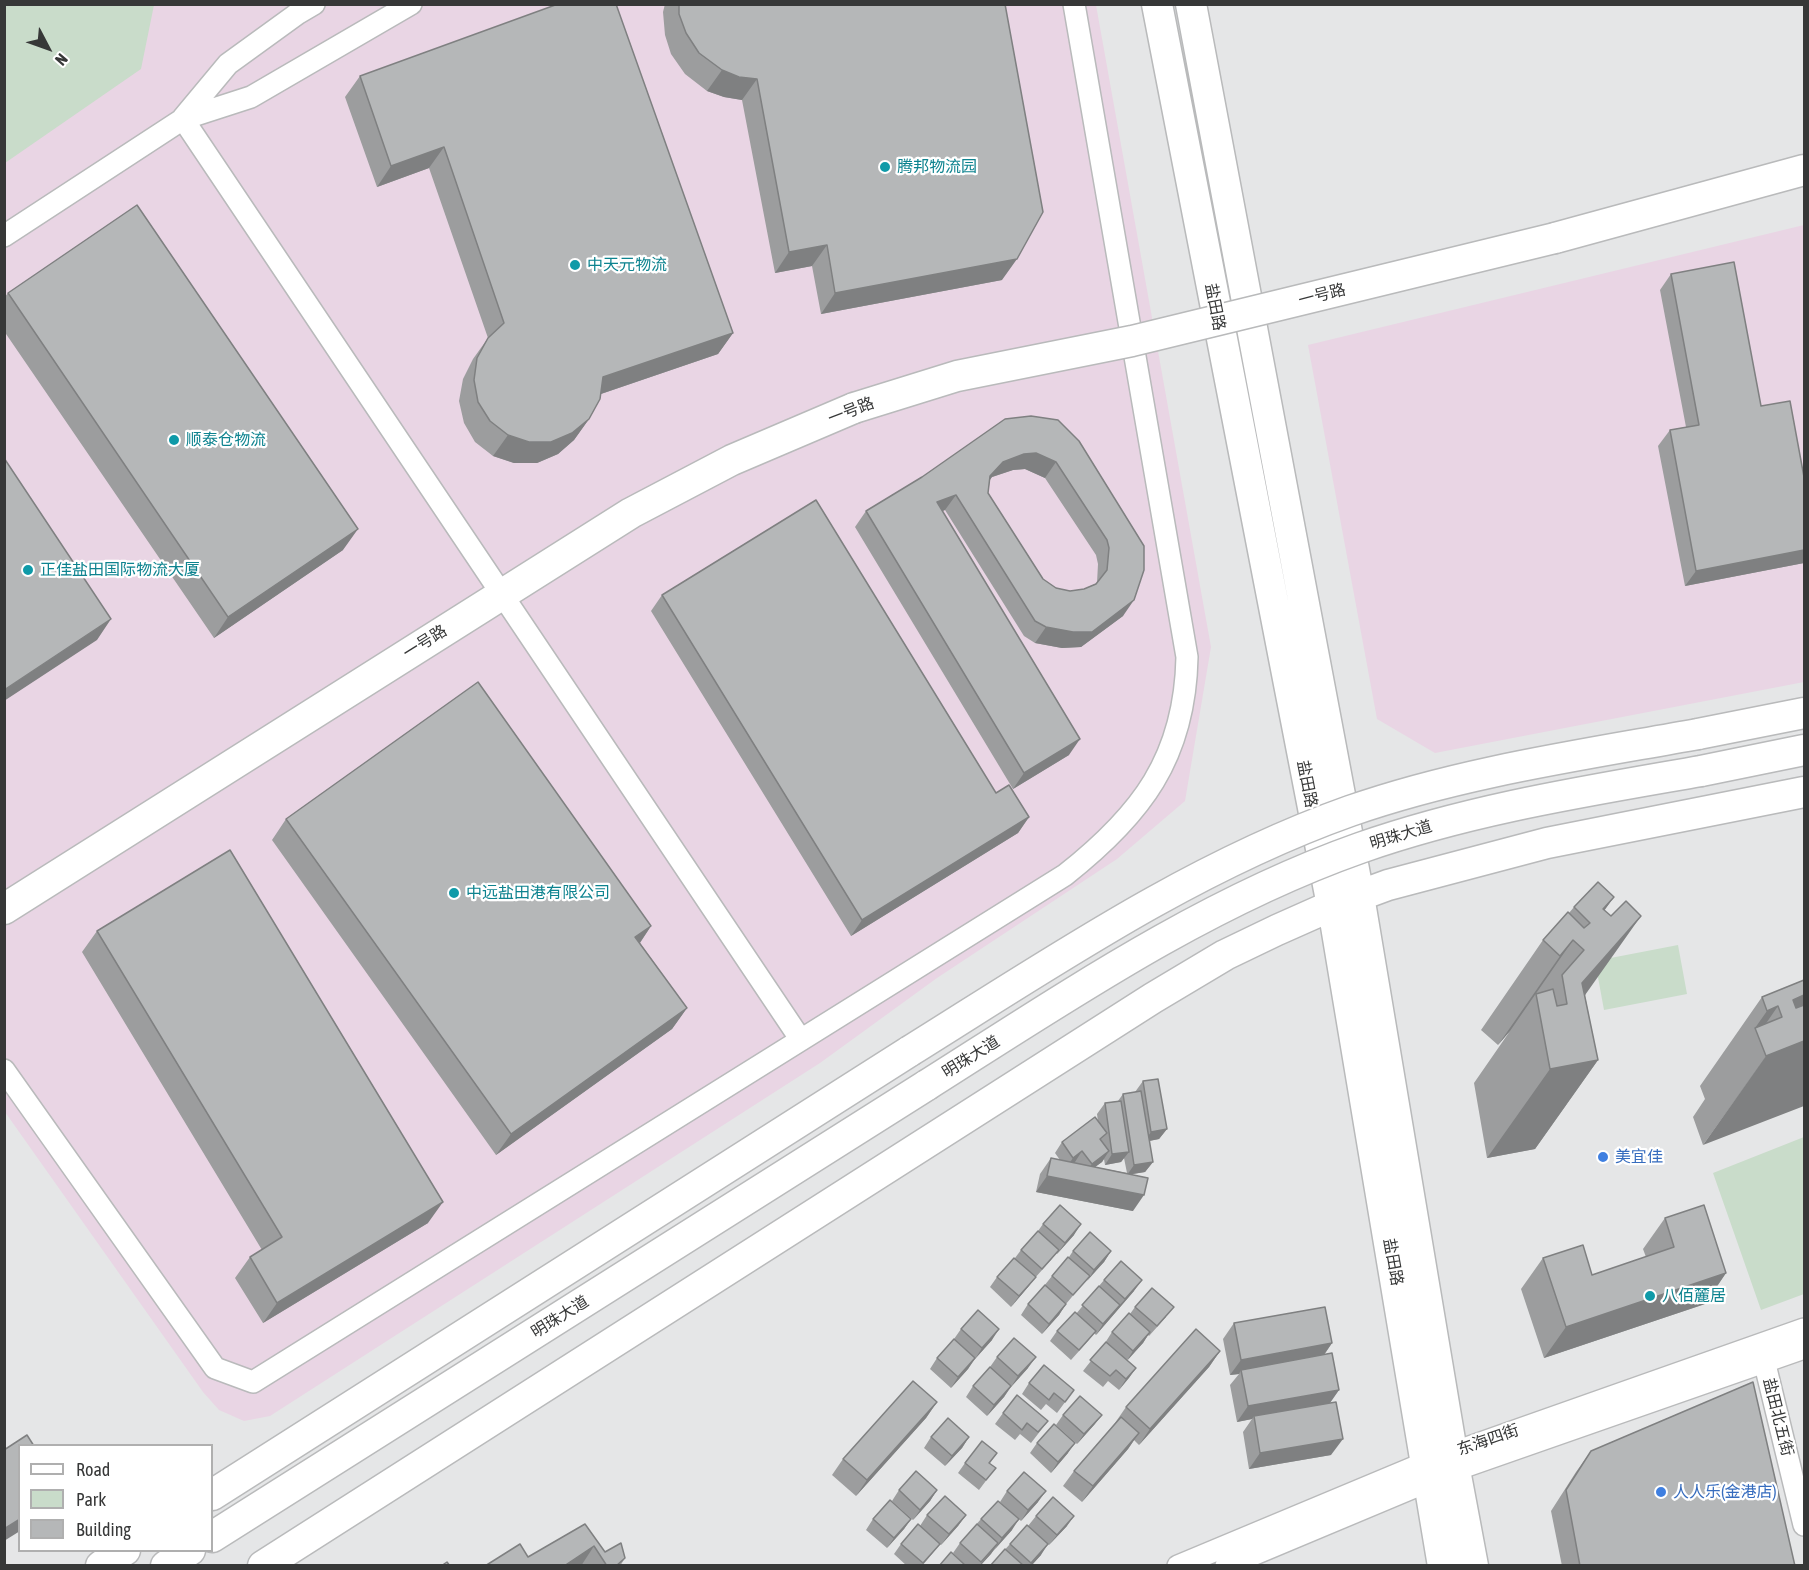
<!DOCTYPE html>
<html>
<head>
<meta charset="utf-8">
<style>
  body { margin:0 }
  #map { position:relative; width:1809px; height:1570px; overflow:hidden; background:#e5e6e7; font-family:"Asap Condensed",sans-serif }
  canvas { display:block }
  .frame { position:absolute; inset:0; border:6px solid #373838; pointer-events:none }
  .legend { position:absolute; left:18px; top:1444px; width:195px; height:108px; box-sizing:border-box; background:#fff; border:2px solid #afafaf; margin:0; padding:8px 10px; list-style:none; font-size:18px; color:#373838 }
  .legend li { display:flex; align-items:center; gap:12px; height:30px }
  .legend b { width:30px; border:2px solid #afafaf }
  .north { position:absolute; left:18px; top:18px; width:60px; height:60px; -webkit-text-stroke:4px #fff; paint-order:stroke; rotate:131deg; font-size:16px; font-weight:700; line-height:24px; text-align:center; color:#373838 }
  .north::after { content:''; display:block; margin:auto; width:21px; height:27px; background:#373838; clip-path:polygon(50% 0,100% 100%,50% 72%,0 100%) }
</style>
</head>
<body>
<div id="map">
<canvas width="1809" height="1570"></canvas>
<div class="frame"></div>
<ul class="legend">
<li><b style="height:8px;background:#fff"></b>Road</li>
<li><b style="height:16px;background:#c9dcca"></b>Park</li>
<li><b style="height:16px;background:#b5b7b8"></b>Building</li>
</ul>
<div class="north">N</div>
</div>
<script>
const g = document.querySelector('canvas').getContext('2d');
g.lineJoin = 'round';
function fillPath(path, color) { g.fillStyle = color; g.fill(path, 'evenodd'); }
function strokePath(path, color, width, dash) { g.strokeStyle = color; g.lineWidth = width; g.lineCap = dash ? 'butt' : 'round'; g.setLineDash(dash || []); g.stroke(path); }
function write(font, color, halo, rows, align = 'center') {
  g.font = font + ' "Asap Condensed","Noto Sans SC",sans-serif'; g.lineWidth = 4.5; g.setLineDash([]); g.textBaseline = 'middle'; g.strokeStyle = halo; g.fillStyle = color; for (const [text, x, y, turn = 0] of rows) {
    g.save(); g.translate(x, y); g.rotate((+turn || 0) * Math.PI / 180); g.textAlign = isNaN(turn) ? turn : align; if (halo) g.strokeText(text, 0, 0); g.fillText(text, 0, 0); g.restore();
  }
}
const industrial = new Path2D(`
  M4,5H1096L1211,647L1185,801L1117,859L937,978L820,1063L270,1416L244,1421L219,1410L203,1392L5,1112Z
  M1804,225V682L1435,753L1377,719L1308,345Z`);
const green = new Path2D(`
  M5,4L154,5L141,69L5,163Z
  M1678,945L1687,994L1604,1010L1595,961Z
  M1804,1137V1294L1761,1310L1713,1173Z`);
const street = new Path2D(`
  M183,118L228,64L297,14L314,4
  M183,119L801,1040
  M4,236L183,119L251,97L411,4
  M4,1070L215,1368L253,1382L1065,875C1141,815 1185,758 1187,657L1074,4
  M1761,1348L1804,1525
  M1178,1566L1427,1462L1804,1329
  M1226,1566L1455,1470L1804,1348`);
const secondary = new Path2D(`
  M1157,4L1336,926L1443,1566
  M1191,4L1359,896L1455,1470L1473,1566
  M1555,238L1804,170
  M1698,734L1804,713
  M1701,771L1804,750
  M4,909L631,513L732,460L854,408
  M212,1495L910,1051
  M212,1537L927,1085
  M101,1566L125,1550
  M166,1566L190,1550
  M263,1566L1153,998L1225,955L1277,930L1331,906L1388,885L1547,843L1804,792`);
const secondaryBridge = new Path2D(`
  M854,408L957,376L1132,341L1555,238
  M910,1051C1051,963 1192,867 1350,811C1462,772 1582,755 1698,734
  M927,1085C1066,997 1204,903 1360,848C1471,809 1587,791 1701,771`);
const wall = new Path2D(`
  M665,4H1005L1002,280L821,314L812,266L775,273L742,100L724,97L707,91L685,74L671,54L665,35L663,12Z
  M360,76L733,333L718,354L601,394L589,419L574,440L558,454L537,463H514L493,456L475,442L464,423L459,401L463,379L473,359L488,338L429,168L377,187L345,97Z
  M1671,274L1761,406L1804,477V563L1685,586L1658,446L1670,430L1686,427L1660,290Z
  M8,293L343,550L214,638L4,331V298Z
  M1031,416L1144,546L1123,616L1081,647L1062,648L1035,643L1024,636L945,510L942,511L1069,755L1013,789L855,527L866,511ZM1025,469L1045,478L1096,555L1098,564L1097,583L1084,589L1070,591L1056,588L1043,579L988,493L990,480L992,477L1013,470Z
  M662,595L1029,817L1018,833L851,936L651,611Z
  M286,819L651,926L640,943L687,1008L672,1029L496,1155L272,840Z
  M1614,897L1604,910L1585,996L1598,1060L1535,1149L1487,1158L1474,1083L1510,1031L1498,1045L1481,1030L1543,940L1569,913L1574,907Z
  M97,931L428,1223L263,1323L235,1278L250,1257L262,1250L82,952Z
  M1804,980V1004L1703,1145L1693,1117L1705,1099L1700,1086L1762,997Z
  M1143,1081L1167,1129L1159,1139L1149,1141L1153,1162L1145,1172L1132,1174L1133,1211L1036,1192L1040,1174L1051,1158L1060,1160L1055,1153L1062,1142L1098,1122L1097,1114L1105,1103L1118,1101L1123,1094L1135,1092ZM1124,1158L1127,1173L1095,1167L1102,1162L1104,1159L1105,1165L1121,1162Z
  M1665,1218L1726,1273L1705,1304L1544,1358L1521,1289L1543,1258L1592,1275L1646,1257L1643,1249Z
  M1043,1224L1074,1235L1057,1254L1056,1253L1051,1260L1034,1279L1028,1287L1011,1307L990,1287L997,1277L1015,1258L1021,1250L1038,1231Z
  M1073,1251H1111L1104,1262L1086,1280L1066,1304L1059,1315L1042,1334L1021,1315L1028,1304L1044,1286L1052,1276L1069,1257Z
  M1104,1280L1134,1291L1096,1335L1094,1333L1088,1341L1071,1360L1050,1341L1057,1331L1076,1314Z
  M1135,1307L1166,1317L1149,1336L1148,1335L1143,1343L1127,1360L1136,1368L1119,1390L1108,1381L1103,1387L1083,1371L1105,1343L1112,1332L1130,1314Z
  M1234,1323L1332,1343L1324,1355L1339,1390L1329,1403L1331,1455L1249,1469L1243,1432L1252,1419L1237,1422L1230,1385L1239,1374L1230,1375L1223,1339Z
  M961,1329L992,1340L975,1359L968,1369L951,1388L930,1369L937,1358L954,1339Z
  M1220,1351L1209,1367L1139,1445L1134,1440L1128,1449L1082,1502L1063,1486L1074,1471L1115,1423L1126,1407Z
  M997,1357L1028,1368L1011,1387L1004,1397L987,1416L966,1397L973,1386L990,1367Z
  M1029,1383L1074,1390L1057,1413L1046,1404L1041,1410L1022,1394Z
  M937,1402L926,1418L856,1496L832,1475L843,1459Z
  M1003,1413L1048,1421L1031,1443L1020,1434L1015,1440L995,1424Z
  M1063,1415H1102L1094,1425L1077,1444L1056,1425Z
  M931,1437H969L962,1448L945,1466L924,1448Z
  M1037,1443L1068,1453L1051,1473L1030,1453Z
  M1591,1451L1795,1566H1562L1551,1511L1576,1472Z
  M997,1453L990,1463L988,1478L979,1490L958,1473L965,1463Z
  M899,1490H937L930,1501L913,1520L892,1501Z
  M1007,1491L1038,1502L1021,1521L1000,1502Z
  M927,1515H966L958,1526L941,1545L920,1526Z
  M1036,1516L1067,1526L1049,1545L1028,1526Z
  M873,1519H911L904,1529L887,1548L866,1530Z
  M981,1519L1012,1530L980,1566H966L953,1553L960,1543Z
  M585,1524L605,1552L625,1558L620,1566H485L528,1557Z
  M901,1544H940L932,1554L922,1566H907L894,1554Z
  M1010,1544L1041,1555L1031,1566H990Z`);
const shadedWall = new Path2D(`
  M722,70L757,79L742,100L724,97L707,91Z
  M444,147L429,168L377,187L391,166Z
  M827,245L812,266L775,273L789,252Z
  M1017,259L1002,280L821,314L835,293Z
  M733,333L718,354L589,398L603,377Z
  M589,419L574,440L558,454L537,463H514L493,456L508,435Z
  M1036,453L1056,462L1045,478L1025,469L1013,470L992,477L979,492L990,476L1003,462L1024,454Z
  M956,495L945,510L926,518L937,502Z
  M358,529L343,550L214,638L228,617Z
  M1804,550V563L1685,586L1696,571Z
  M1134,600L1123,616L1081,647L1062,648L1035,643L1046,627Z
  M111,619L97,640L4,701V690Z
  M1080,739L1069,755L1013,789L1024,773Z
  M1029,817L1018,833L851,936L862,920Z
  M1614,897L1579,946L1603,909Z
  M1641,916L1578,1005L1582,983Z
  M651,926L637,947L635,937Z
  M1573,940L1510,1031L1498,1045L1560,956Z
  M1804,995V1004L1769,1055L1804,1034V1106L1703,1145L1766,1056L1782,1017L1793,1000Z
  M1778,1006L1758,1035L1755,1028L1767,1011Z
  M687,1008L672,1029L496,1155L511,1134Z
  M1598,1060L1535,1149L1487,1158L1550,1069Z
  M1167,1129L1159,1139L1144,1142L1151,1132Z
  M1082,1151L1075,1162L1066,1168L1073,1158Z
  M1109,1151L1102,1162L1084,1175L1092,1164Z
  M1129,1152L1121,1162L1105,1165L1112,1154Z
  M1153,1162L1145,1172L1127,1175L1134,1165Z
  M1047,1176L1144,1195L1133,1211L1036,1192Z
  M443,1202L428,1223L263,1323L277,1303Z
  M1081,1224L1074,1235L1057,1254L1065,1243Z
  M1111,1251L1104,1262L1087,1281L1094,1270Z
  M1726,1273L1705,1304L1544,1358L1566,1327Z
  M1036,1277L1028,1287L1011,1307L1019,1296Z
  M1142,1280L1134,1291L1096,1335L1103,1324Z
  M1066,1304L1059,1315L1042,1334L1049,1324Z
  M999,1329L992,1340L975,1359L982,1348Z
  M1150,1332L1143,1343L1126,1362L1133,1351Z
  M1332,1343L1321,1359L1241,1370L1239,1374L1230,1375L1241,1360Z
  M1220,1351L1209,1367L1139,1445L1150,1429Z
  M1036,1357L1028,1368L1011,1387L1018,1376Z
  M975,1358L968,1369L951,1388L958,1377Z
  M1136,1368L1129,1378L1119,1390L1126,1379Z
  M1011,1386L1004,1397L987,1416L994,1405Z
  M1339,1390L1328,1406L1254,1416L1252,1419L1237,1422L1248,1406Z
  M937,1402L926,1418L856,1496L867,1480Z
  M1102,1415L1094,1425L1077,1444L1084,1434Z
  M1139,1433L1128,1449L1082,1502L1093,1486Z
  M969,1437L962,1448L945,1466L952,1456Z
  M1343,1439L1331,1455L1249,1469L1260,1453Z
  M1075,1443L1068,1453L1051,1473L1058,1462Z
  M937,1490L930,1501L913,1520L920,1510Z
  M1046,1491L1038,1502L1021,1521L1028,1510Z
  M966,1515L958,1526L941,1545L949,1534Z
  M1074,1516L1067,1526L1049,1545L1057,1535Z
  M20,1519V1531L4,1541V1529Z
  M911,1519L904,1529L887,1548L894,1538Z
  M1019,1519L1012,1530L995,1549L1002,1538Z
  M998,1543L991,1554L980,1566H979Z
  M1048,1544L1041,1555L1031,1566H1029Z
  M594,1546L581,1566H564Z`);
const building = new Path2D(`
  M558,4H616L733,333L603,377L600,399L589,419L572,433L551,442H529L508,435L490,421L478,402L474,380L477,358L488,338L504,323L444,147L391,166L360,76Z
  M679,4H1005L1043,212L1017,259L835,293L827,245L789,252L757,79L739,77L722,70L699,53L686,33L679,14Z
  M137,205L358,529L228,617L8,293Z
  M1734,262L1761,406L1790,401L1804,477V550L1696,571L1670,430L1699,425L1671,274Z
  M1031,416L1058,420L1079,441L1144,546V570L1134,600L1092,632H1073L1046,627L1035,621L956,495L937,502L1080,739L1024,773L866,511L922,477L1005,419ZM1036,453L1056,462L1107,540L1109,548L1107,570L1096,584L1084,589L1070,591L1056,588L1043,579L988,493L990,476L1003,462L1024,454Z
  M4,458L111,619L4,690Z
  M816,500L996,793L1009,785L1029,817L862,920L662,595Z
  M478,682L651,926L635,937L687,1008L511,1134L286,819Z
  M230,850L443,1202L277,1303L250,1257L282,1237L97,931Z
  M1598,882L1614,897L1603,909L1611,916L1626,901L1641,916L1582,983L1598,1060L1550,1069L1536,994L1553,989L1557,1006L1567,1004L1562,975L1584,950L1573,940L1560,956L1543,940L1568,912L1584,928L1590,923L1574,907Z
  M1804,980V995L1793,1000L1796,1008L1804,1005V1041L1766,1056L1755,1028L1782,1017L1778,1006L1767,1011L1762,997Z
  M1158,1079L1167,1129L1151,1132L1143,1081Z
  M1141,1091L1153,1162L1134,1165L1123,1094Z
  M1121,1101L1129,1152L1112,1154L1105,1103Z
  M1095,1117L1107,1133L1100,1139L1109,1151L1092,1164L1082,1151L1073,1158L1062,1142Z
  M1051,1158L1148,1178L1144,1195L1047,1176Z
  M1060,1205L1081,1224L1065,1243L1043,1224Z
  M1704,1205L1726,1273L1566,1327L1543,1258L1583,1245L1592,1275L1674,1247L1665,1218Z
  M1038,1231L1059,1250L1042,1269L1021,1250Z
  M1090,1232L1111,1251L1094,1270L1073,1251Z
  M1068,1257L1090,1276L1073,1295L1052,1276Z
  M1014,1258L1036,1277L1019,1296L997,1277Z
  M1121,1261L1142,1280L1125,1299L1104,1280Z
  M1045,1285L1066,1304L1049,1324L1028,1304Z
  M1099,1286L1120,1305L1103,1324L1082,1305Z
  M1152,1288L1174,1307L1157,1326L1135,1307Z
  M1325,1307L1332,1343L1241,1360L1234,1323Z
  M978,1310L999,1329L982,1348L961,1329Z
  M1075,1312L1096,1331L1079,1350L1057,1331Z
  M1129,1313L1150,1332L1133,1351L1112,1332Z
  M1196,1329L1220,1351L1150,1429L1126,1407Z
  M1014,1338L1036,1357L1018,1376L997,1357Z
  M954,1339L975,1358L958,1377L937,1358Z
  M1106,1342L1136,1368L1126,1379L1116,1370L1110,1376L1090,1360Z
  M1332,1353L1339,1390L1248,1406L1241,1370Z
  M1044,1365L1074,1390L1065,1402L1054,1393L1049,1400L1029,1383Z
  M990,1367L1011,1386L994,1405L973,1386Z
  M913,1381L937,1402L867,1480L843,1459Z
  M1753,1382L1795,1566H1580L1566,1490L1591,1451Z
  M1017,1395L1048,1421L1038,1432L1027,1423L1022,1430L1003,1413Z
  M1080,1396L1102,1415L1084,1434L1063,1415Z
  M1336,1402L1343,1439L1260,1453L1254,1416Z
  M1121,1417L1139,1433L1093,1486L1074,1471Z
  M948,1418L969,1437L952,1456L931,1437Z
  M1054,1424L1075,1443L1058,1462L1037,1443Z
  M27,1435L34,1446H20V1519L4,1529V1450Z
  M982,1441L997,1453L989,1463L996,1468L986,1480L965,1463Z
  M916,1471L937,1490L920,1510L899,1490Z
  M1024,1472L1046,1491L1028,1510L1007,1491Z
  M945,1496L966,1515L949,1534L927,1515Z
  M1053,1497L1074,1516L1057,1535L1036,1516Z
  M890,1500L911,1519L894,1538L873,1519Z
  M998,1501L1019,1519L1002,1538L981,1519Z
  M585,1524L605,1552L621,1543L625,1558L616,1566H607L594,1546L564,1566H485L520,1544L528,1557Z
  M918,1524L940,1544L923,1563L901,1544Z
  M977,1524L998,1543L981,1562L960,1543Z
  M1027,1525L1048,1544L1031,1563L1010,1544Z
  M1005,1549L1024,1566H990Z
  M951,1552L966,1566H939Z
  M447,1562L450,1566H441Z`);
const markers = [
  [885,167,6,"#0f9aa8"],
  [575,265,6,"#0f9aa8"],
  [174,440,6,"#0f9aa8"],
  [28,570,6,"#0f9aa8"],
  [454,893,6,"#0f9aa8"],
  [1603,1157,6,"#3f7fe0"],
  [1650,1296,6,"#0f9aa8"],
  [1661,1492,6,"#3f7fe0"]
];
const cultureNames = [
  ["腾邦物流园",897,167],
  ["中天元物流",587,265],
  ["顺泰仓物流",186,440],
  ["正佳盐田国际物流大厦",40,570],
  ["中远盐田港有限公司",466,893],
  ["八佰麓居",1662,1296]
];
const streetNames = [
  ["一号路",1322,295,-14],
  ["盐田路",1215,307,79],
  ["一号路",851,411,-21],
  ["一号路",425,642,-32],
  ["盐田路",1307,784,79],
  ["明珠大道",1401,835,-17],
  ["明珠大道",971,1057,-32],
  ["盐田路",1393,1262,80],
  ["明珠大道",560,1317,-32],
  ["盐田北五街",1778,1417,76],
  ["东海四街",1488,1440,-19]
];
const shopNames = [
  ["美宜佳",1615,1157],
  ["人人乐(金港店)",1673,1492]
];
fillPath(industrial, '#e9d5e4');
fillPath(green, '#c9dcca');
strokePath(street, '#b9babb', 24);
strokePath(secondary, '#b9babb', 33);
strokePath(street, '#fff', 21);
strokePath(secondary, '#fff', 30);
strokePath(secondaryBridge, '#b9babb', 33, []);
strokePath(secondaryBridge, '#fff', 30);
fillPath(wall, '#9c9d9e');
fillPath(shadedWall, '#7f8081');
fillPath(building, '#b5b7b8');
strokePath(building, '#7f8081', 1.5);
for (const [x, y, r, color] of markers) { const dot = new Path2D(); dot.arc(x, y, r, 0, 2 * Math.PI); g.fillStyle = color; g.fill(dot); strokePath(dot, '#fff', 2); }
write('16px', '#0d838f', '#fff', cultureNames, 'left');
write('16px', '#373838', '#fff', streetNames);
write('16px', '#366cbe', '#fff', shopNames, 'left');
</script>
</body>
</html>
